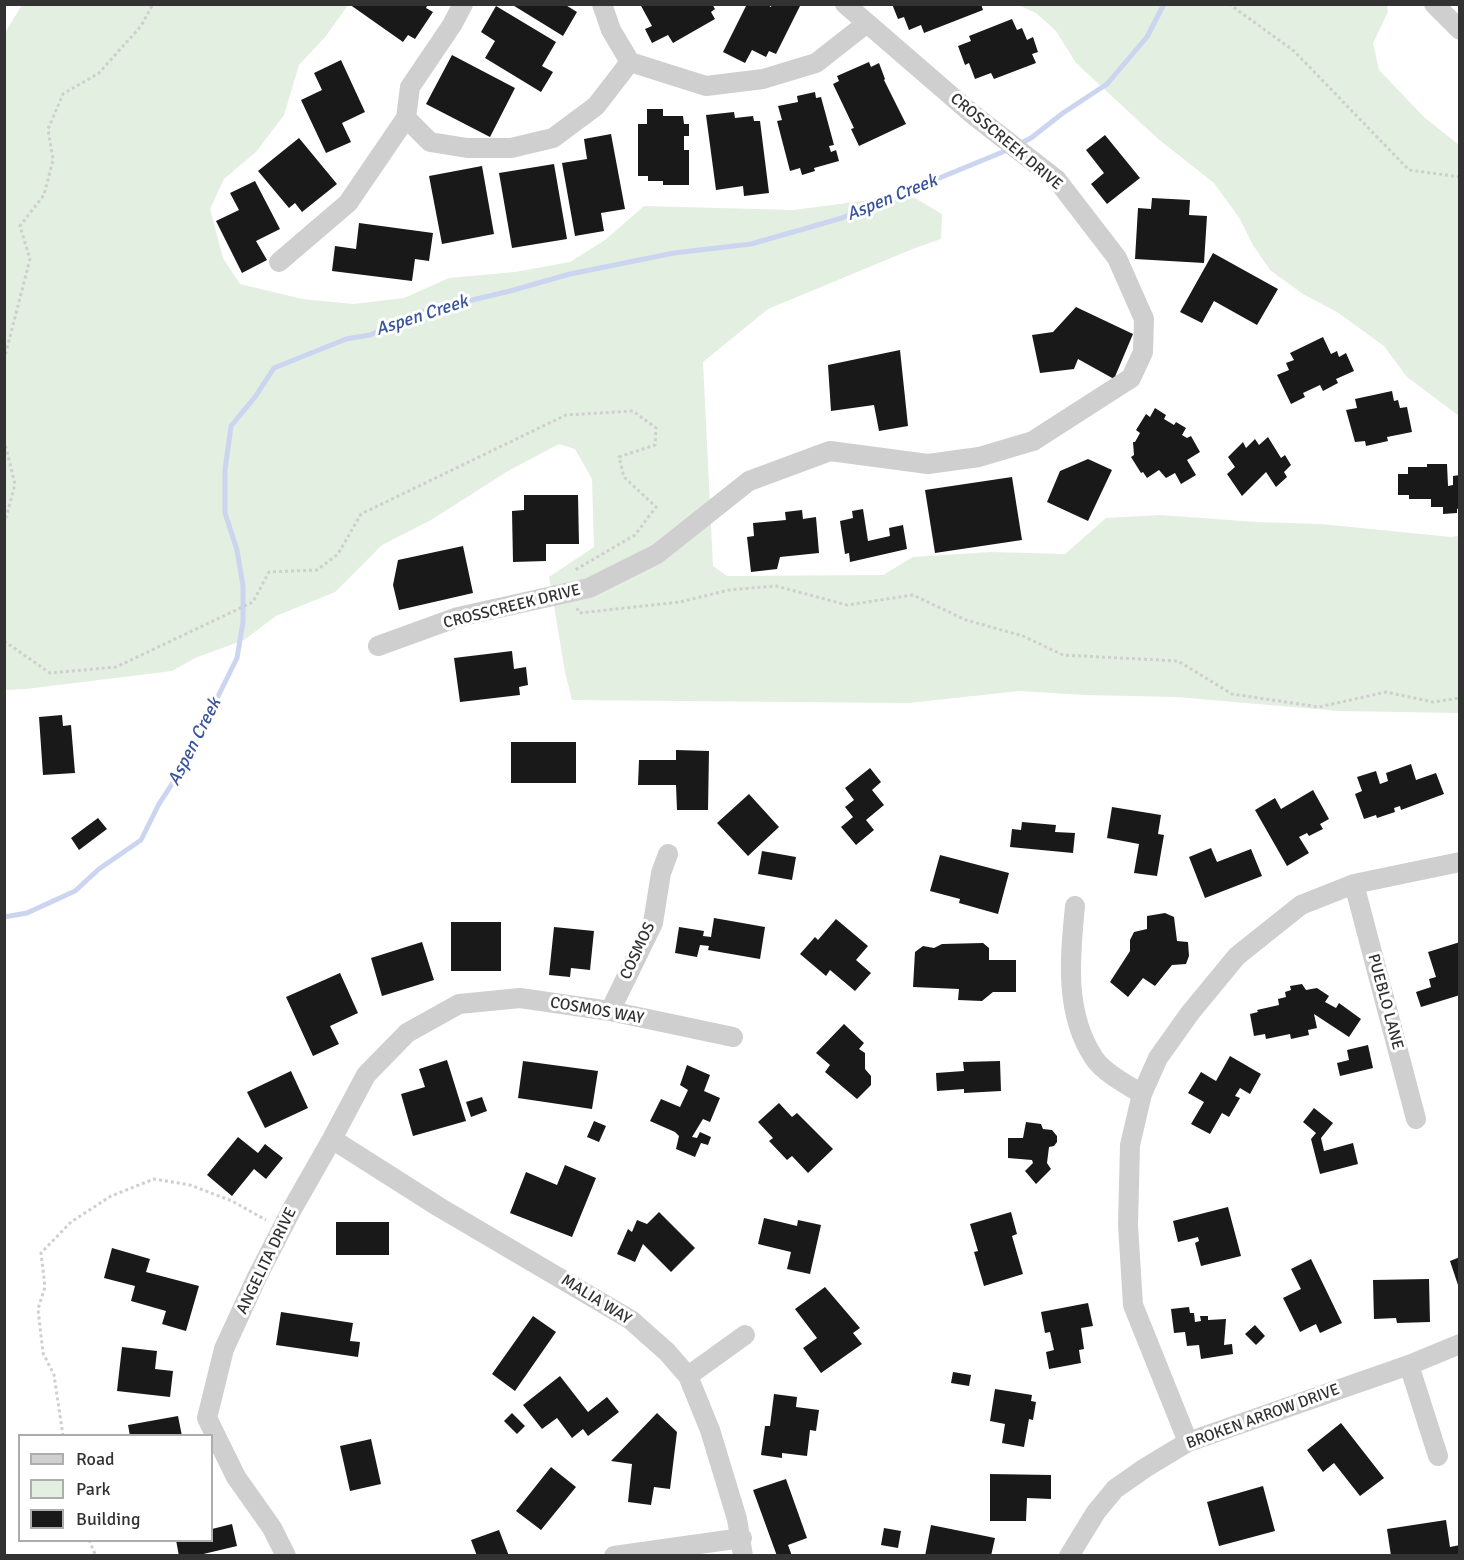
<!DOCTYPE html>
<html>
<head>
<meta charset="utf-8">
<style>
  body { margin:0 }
  #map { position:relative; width:1464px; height:1560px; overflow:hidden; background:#fff; font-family:Signika,sans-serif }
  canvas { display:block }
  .frame { position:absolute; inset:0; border:6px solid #323232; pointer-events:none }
  .legend { position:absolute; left:18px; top:1434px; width:195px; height:108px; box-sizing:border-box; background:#fff; border:2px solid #adadad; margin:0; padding:8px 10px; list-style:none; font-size:18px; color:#323232 }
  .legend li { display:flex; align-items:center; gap:12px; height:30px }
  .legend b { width:30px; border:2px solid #adadad }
</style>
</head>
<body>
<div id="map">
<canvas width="1464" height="1560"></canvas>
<div class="frame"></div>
<ul class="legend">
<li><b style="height:8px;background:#cfcfcf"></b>Road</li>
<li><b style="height:16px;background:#e3efe0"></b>Park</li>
<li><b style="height:16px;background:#191919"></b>Building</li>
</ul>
</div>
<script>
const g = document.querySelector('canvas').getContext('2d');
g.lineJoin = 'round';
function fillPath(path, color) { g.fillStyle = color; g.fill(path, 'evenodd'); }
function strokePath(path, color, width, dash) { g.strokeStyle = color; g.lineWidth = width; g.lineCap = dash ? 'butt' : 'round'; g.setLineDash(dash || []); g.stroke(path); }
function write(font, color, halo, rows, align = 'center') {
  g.font = font + ' Signika,sans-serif'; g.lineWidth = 6; g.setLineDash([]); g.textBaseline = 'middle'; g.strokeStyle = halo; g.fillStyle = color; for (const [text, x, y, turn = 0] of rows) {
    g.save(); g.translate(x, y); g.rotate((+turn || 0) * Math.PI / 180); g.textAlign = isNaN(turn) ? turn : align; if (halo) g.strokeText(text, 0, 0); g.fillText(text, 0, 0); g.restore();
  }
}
const green = new Path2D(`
  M22,5H348L326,36L299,65L284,115L256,152L224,179L210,209L223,258L240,284L302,299L354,304L404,298L449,278L515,272L570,262L605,240L644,206L794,210L869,200L915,198L942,214L941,239L915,248L768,309L703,362L713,566L727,576L883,575L913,557L991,552L1065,554L1106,518L1160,515L1257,522L1321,524L1451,537L1459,536V713L1339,711L1176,697L1085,695L1019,691L909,703L572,700L565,672L549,577L594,547L592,479L575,449L559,444L508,471L431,520L382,545L335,592L276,616L244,640L195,658L172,671L26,689L5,690L4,34Z
  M1018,5H1387L1388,12L1373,43L1379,70L1424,117L1459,145V416L1407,377L1384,346L1337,312L1303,294L1270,270L1253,245L1240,219L1214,183L1157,138L1076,63L1056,31L1036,13Z`);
const stream = new Path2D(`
  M1018,145L1031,138L1063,113L1107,84L1147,37L1164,4
  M4,917L27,913L75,891L99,869L141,840L159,804L183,767L237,658L243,622V586L237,550L225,513V470L231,426L255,397L274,368L346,339L370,335L422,312L510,291L570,274L674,253L751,244L842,218L1010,149`);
const building = new Path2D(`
  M349,4H428L426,8L433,12L415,39L408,35L403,42Z
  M511,4H564L577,12L563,36Z
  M640,4H712L715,9L711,12L715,19L673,43L668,35L652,43L645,29L652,26Z
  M747,4H766L771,7L772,4H801L776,54L769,51L766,57L752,50L745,63L723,52Z
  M892,4H981L983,10L924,33L921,25L909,30L904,17L898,19Z
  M496,6L556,42L542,66L553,72L541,92L485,58L495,41L481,32Z
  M1012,19L1017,30L1022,28L1027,40L1033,37L1038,52L1032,54L1036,63L994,79L991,73L975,79L969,63L965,65L958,46L971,41L969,36Z
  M452,55L515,88L490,137L426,104Z
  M341,60L365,112L342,123L351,142L326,153L301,100L322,90L314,73Z
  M869,62L871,67L879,63L885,79L884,80L906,124L859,146L851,129L854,128L833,84L839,81L837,76Z
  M815,92L816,98L821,97L834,145L829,146L831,152L836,150L839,161L814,168L815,171L802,175L800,168L790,171L777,121L782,120L778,106L798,102L797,96Z
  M647,109H663V116H683L684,124H689V136H684V150H689V185H663V181H648V176H638V124H647Z
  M734,112L735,118L753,116L754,121H760L769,193L744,196L743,186L716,190L706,115Z
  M611,134L625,209L601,213L604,231L575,236L562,163L587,159L584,139Z
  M1105,135L1140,178L1107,204L1091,184L1104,173L1086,150Z
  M299,138L337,184L302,212L295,203L289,208L258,171Z
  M554,164L567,239L512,248L499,173Z
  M482,166L494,234L442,244L429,176Z
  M255,181L280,229L256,241L267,260L242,273L216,221L239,210L230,193Z
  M1152,198L1190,200L1189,215L1207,216L1204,263L1135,259L1138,208L1151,209Z
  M359,223L433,233L429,261L415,259L412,281L332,271L335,246L356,249Z
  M1213,253L1278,289L1257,325L1214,301L1202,323L1180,312Z
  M1076,307L1133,334L1114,379L1078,359L1074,369L1040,373L1032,335L1053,332Z
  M1323,337L1331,354L1337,351L1339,357L1346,353L1354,371L1336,379L1338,383L1323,391L1320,385L1303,393L1305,397L1291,404L1277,375L1289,370L1286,363L1294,360L1290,353Z
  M900,350L908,426L879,431L874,405L831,411L828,365Z
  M1392,391L1394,401L1398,400L1400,408L1407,407L1412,432L1387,437L1388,441L1366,446L1365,441L1355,442L1346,410L1357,408L1355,399Z
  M1155,408L1166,415L1164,419L1174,425L1176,422L1186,428L1182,435L1187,438L1191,436L1200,452L1187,460L1196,475L1181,484L1175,473L1166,478L1159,470L1147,478L1143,472L1141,473L1131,457L1134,455L1133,442H1135L1140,433L1136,430L1146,414L1150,417Z
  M1268,437L1281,458L1285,455L1291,465L1284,472L1287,477L1276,487L1266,472L1242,496L1227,474L1235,467L1228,457L1243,442L1246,448L1255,439L1259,445Z
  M1088,459L1112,470L1088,521L1047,502L1060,471Z
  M1427,464H1447L1448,486L1453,485V476L1460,475V508L1457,509V513L1443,514V507H1431V499H1409V495H1398V474H1408V467H1427Z
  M1012,477L1022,540L935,553L925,490Z
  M524,495H578L579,544H546V561L513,562L512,511L524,510Z
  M863,509L868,541L890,536L889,528L903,525L907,549L850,562L849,553L845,554L840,521L853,518L852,511Z
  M802,510L803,519L816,517L819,553L780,557L777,569L751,572L747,537L754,536L753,523L786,520L785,512Z
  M463,546L473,593L399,610L393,585L398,560Z
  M512,651L514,669L526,667L528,685L519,687L520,695L460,702L454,658Z
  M62,715L63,726L71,725L75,773L43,775L39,717Z
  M511,742H576V783H511Z
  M676,750L709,751L708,810H677L676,785H638L639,760H676Z
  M1411,764L1416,780L1436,773L1444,794L1401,810L1400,806L1394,808L1395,812L1377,818L1376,815L1364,819L1355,794L1362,791L1357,777L1376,771L1380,784L1388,781L1386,773Z
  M870,768L881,782L872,790L884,805L866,820L874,830L856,845L841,827L853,817L845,807L854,800L845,788Z
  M1313,790L1329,819L1320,824L1323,829L1309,836L1307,833L1299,837L1309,853L1287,866L1255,810L1275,798L1281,809Z
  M749,794L779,827L748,856L717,823Z
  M1112,807L1161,815L1158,834L1164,835L1157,876L1134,873L1139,844L1107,838Z
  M98,818L107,829L79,850L71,838Z
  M1022,822L1056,825L1055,832L1075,833L1073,853L1010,847L1012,829L1021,830Z
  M1211,848L1217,862L1251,849L1262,876L1205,898L1189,857Z
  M762,851L796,857L792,880L758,874Z
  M940,855L1009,873L998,914L959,903L960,899L930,891Z
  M1165,913L1174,917L1177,941L1188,942L1189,956L1186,964L1172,965L1155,986L1143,978L1128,997L1110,982L1130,951V940L1134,932L1147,929V916Z
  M714,918L765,927L760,959L708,950L709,946L700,945L697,957L675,953L679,927L704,931L703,936L711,937Z
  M836,919L868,946L856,960L871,973L855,991L830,970L826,976L800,954L815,937L818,940Z
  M451,922H501V971H451Z
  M554,927L594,931L590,970L571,968L570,977L549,975Z
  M422,942L434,980L382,996L371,958Z
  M1460,942V995L1421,1007L1416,992L1431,987L1429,979L1436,977L1428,952Z
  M983,943L989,948V960H1016V992H993L982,1001L958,1000L959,989L913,987L915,952L923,946L934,948L942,944Z
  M340,973L358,1013L330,1026L339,1044L313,1056L286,997Z
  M1302,984L1306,990L1317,988L1329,996L1325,1002L1336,1008L1339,1003L1361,1019L1349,1037L1314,1014L1317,1028L1308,1030L1309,1035L1291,1039L1290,1034L1266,1039L1265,1034L1254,1036L1250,1014L1258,1012L1257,1010L1279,1005L1278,999L1286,997L1285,992L1291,990L1290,986Z
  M844,1024L864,1043L859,1049L865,1053V1069L871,1076V1085L857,1099L825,1072L830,1065L816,1053Z
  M1368,1045L1373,1068L1340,1076L1337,1063L1349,1060L1347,1050Z
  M1230,1056L1261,1074L1250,1094L1240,1088L1235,1096L1240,1098L1229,1117L1222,1113L1210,1134L1191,1124L1204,1102L1188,1093L1201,1072L1216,1081Z
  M447,1060L466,1121L413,1136L401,1094L425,1087L419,1069Z
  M523,1061L598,1071L592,1109L518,1098Z
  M1000,1061L1001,1091L964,1093V1089L937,1091L936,1073L964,1071L963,1062Z
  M687,1065L710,1075L704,1091L720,1098L710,1122L703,1119L692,1137L697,1138L700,1132L711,1137L708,1145L701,1143L695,1157L676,1149L679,1136L675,1132L650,1121L661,1099L680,1107L688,1090L680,1085Z
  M291,1071L308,1108L265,1128L247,1092Z
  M482,1097L487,1111L471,1117L466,1102Z
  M779,1103L792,1117L797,1113L833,1149L808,1173L792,1156L787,1160L769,1141L773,1138L758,1122Z
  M1314,1108L1333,1123L1321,1138L1324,1151L1353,1143L1358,1164L1320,1174L1311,1139L1316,1133L1303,1122Z
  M594,1121L606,1126L599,1142L587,1137Z
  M1026,1122L1041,1124L1043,1129L1052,1130L1057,1136V1142L1054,1146L1049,1147L1047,1163L1051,1169L1036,1184L1025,1171L1033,1163L1032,1160L1008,1158V1138H1023Z
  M238,1137L258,1153L265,1144L283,1158L266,1179L254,1169L232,1196L207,1175Z
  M565,1165L596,1178L572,1237L510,1213L526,1172L557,1185Z
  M1228,1207L1241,1256L1201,1266L1195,1243L1199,1241L1198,1237L1178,1242L1173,1221Z
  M659,1212L695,1248L671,1272L643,1244L635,1262L617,1254L628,1229L632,1232L637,1220L647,1224Z
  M1011,1212L1017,1234L1012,1236L1023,1274L984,1286L974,1252L978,1251L970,1224Z
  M764,1218L797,1226L798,1220L821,1225L810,1274L787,1269L791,1252L758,1244Z
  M336,1222H389V1255H336Z
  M112,1248L150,1259L146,1272L199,1286L186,1331L162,1324L166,1311L131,1301L135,1286L104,1278Z
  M1460,1257V1288H1459L1450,1261Z
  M1311,1259L1342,1323L1320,1333L1316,1324L1300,1332L1283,1298L1301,1289L1291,1269Z
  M1429,1279L1430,1322L1397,1323L1396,1318L1374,1319L1373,1280Z
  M825,1287L860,1328L853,1333L862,1344L821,1373L803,1348L817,1338L795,1309Z
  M1088,1303L1093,1326L1081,1328L1084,1349L1079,1350L1081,1363L1049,1369L1046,1352L1054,1350L1050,1332L1045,1333L1041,1312Z
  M1189,1307L1190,1313H1194L1195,1322L1201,1321L1200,1316H1208V1320L1226,1319L1224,1345L1232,1344L1233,1354L1201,1359L1199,1345L1187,1346L1185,1332L1174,1333L1171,1309Z
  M281,1312L353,1323L350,1341L360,1342L358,1357L276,1345Z
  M533,1316L556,1332L515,1391L492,1374Z
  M1255,1325L1265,1336L1256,1345L1245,1334Z
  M122,1347L157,1351L155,1369L173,1371L170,1397L117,1391Z
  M953,1372L971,1375L969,1386L951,1383Z
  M560,1376L588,1412L607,1397L619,1412L588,1436L583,1429L572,1438L557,1418L542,1429L523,1405Z
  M995,1389L1032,1395L1031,1401L1036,1402L1033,1420L1029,1419L1024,1447L1002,1443L1005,1424L990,1421Z
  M774,1394L797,1397L796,1407L819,1410L816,1431L810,1430L807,1456L782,1453V1458L761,1455L765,1426H770Z
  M512,1413L525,1426L517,1434L504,1421Z
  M657,1413L677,1432L670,1489L654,1487L651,1505L628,1502L632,1464L611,1461Z
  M178,1416L182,1436H130L128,1425Z
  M1341,1423L1384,1478L1360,1496L1334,1463L1323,1472L1307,1450Z
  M371,1439L381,1484L350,1491L340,1446Z
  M551,1467L576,1487L541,1530L516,1511Z
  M990,1474L1051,1475V1499L1027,1498L1026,1521H990Z
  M786,1479L807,1538L788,1545L792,1556H777L753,1490Z
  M1263,1486L1275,1531L1219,1546L1207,1502Z
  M1446,1520L1450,1547L1460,1545V1556H1391L1387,1529Z
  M232,1524L237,1546L195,1556H179L176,1540H212V1529Z
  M931,1525L995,1538L991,1556H925Z
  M884,1528L901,1531L898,1548L881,1545Z
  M499,1530L509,1556H477L471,1540Z`);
const path = new Path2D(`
  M1229,4L1294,51L1409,170L1460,177
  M4,360L30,259L20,226L44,195L53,160L48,129L63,94L99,73L141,26L153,4
  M4,440L15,484L4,525
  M577,608L579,613L680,602L729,590L776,586L847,605L913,595L966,620L1023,636L1063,655L1178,661L1232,694L1319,707L1386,692L1433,702L1460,698
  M4,641L50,673L116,667L253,602L269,572L317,570L338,554L361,514L566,415L633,411L656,428L655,445L619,457L624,477L656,507L635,535L575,570
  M63,1436L54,1375L43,1353L38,1309L45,1287L41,1253L71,1222L111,1196L154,1179L190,1185L232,1201L266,1220
  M89,1540L96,1556`);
const minor = new Path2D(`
  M463,4L452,25L410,87L406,118L430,142L467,148H511L553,138L596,106L630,62
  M602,4L611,30L630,62L706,86L763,79L816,63L867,23
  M1434,4L1460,30
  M279,262L348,203L406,118
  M378,646L458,617L589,588L657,554L749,481L830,451L928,464L979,457L1033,441L1131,378L1143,352L1144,319L1117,258L1057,180L971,113L845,4
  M1354,884L1416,1119
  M1075,906C1070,957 1064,1013 1094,1058C1103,1072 1127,1085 1142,1094
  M610,1011L653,923L661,873L668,854
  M332,1139L439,1207L631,1320L667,1352L688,1376L710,1430L737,1519L743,1556
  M1409,1365L1438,1456
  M688,1376L745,1335
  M1188,1442L1133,1305L1128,1225L1130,1145L1142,1094L1158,1058L1190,1013L1237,956L1301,905L1354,884L1460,862
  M286,1556L272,1528L236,1477L207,1418L224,1349L257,1277L291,1211L332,1139L366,1075L407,1033L459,1004L520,998L610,1011L733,1037
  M614,1556L742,1538
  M1069,1556L1096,1512L1115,1489L1145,1468L1188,1442L1409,1365L1460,1344`);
const streetNames = [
  ["CROSSCREEK DRIVE",1006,142,40],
  ["CROSSCREEK DRIVE",512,607,-14],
  ["COSMOS",638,951,-65],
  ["PUEBLO LANE",1385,1002,75],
  ["COSMOS WAY",597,1011,10],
  ["ANGELITA DRIVE",267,1261,-64],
  ["MALIA WAY",596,1300,32],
  ["BROKEN ARROW DRIVE",1263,1417,-20]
];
const waterNames = [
  ["Aspen Creek",892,198,-22],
  ["Aspen Creek",422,316,-18],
  ["Aspen Creek",195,742,-63]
];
fillPath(green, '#e3efe0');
strokePath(stream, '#ccd5f0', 5);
fillPath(building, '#191919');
strokePath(path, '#cfcfcf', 3, [3, 3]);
strokePath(minor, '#cfcfcf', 20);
write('16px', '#323232', '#fff', streetNames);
write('italic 18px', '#39539c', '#fff', waterNames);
</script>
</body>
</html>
